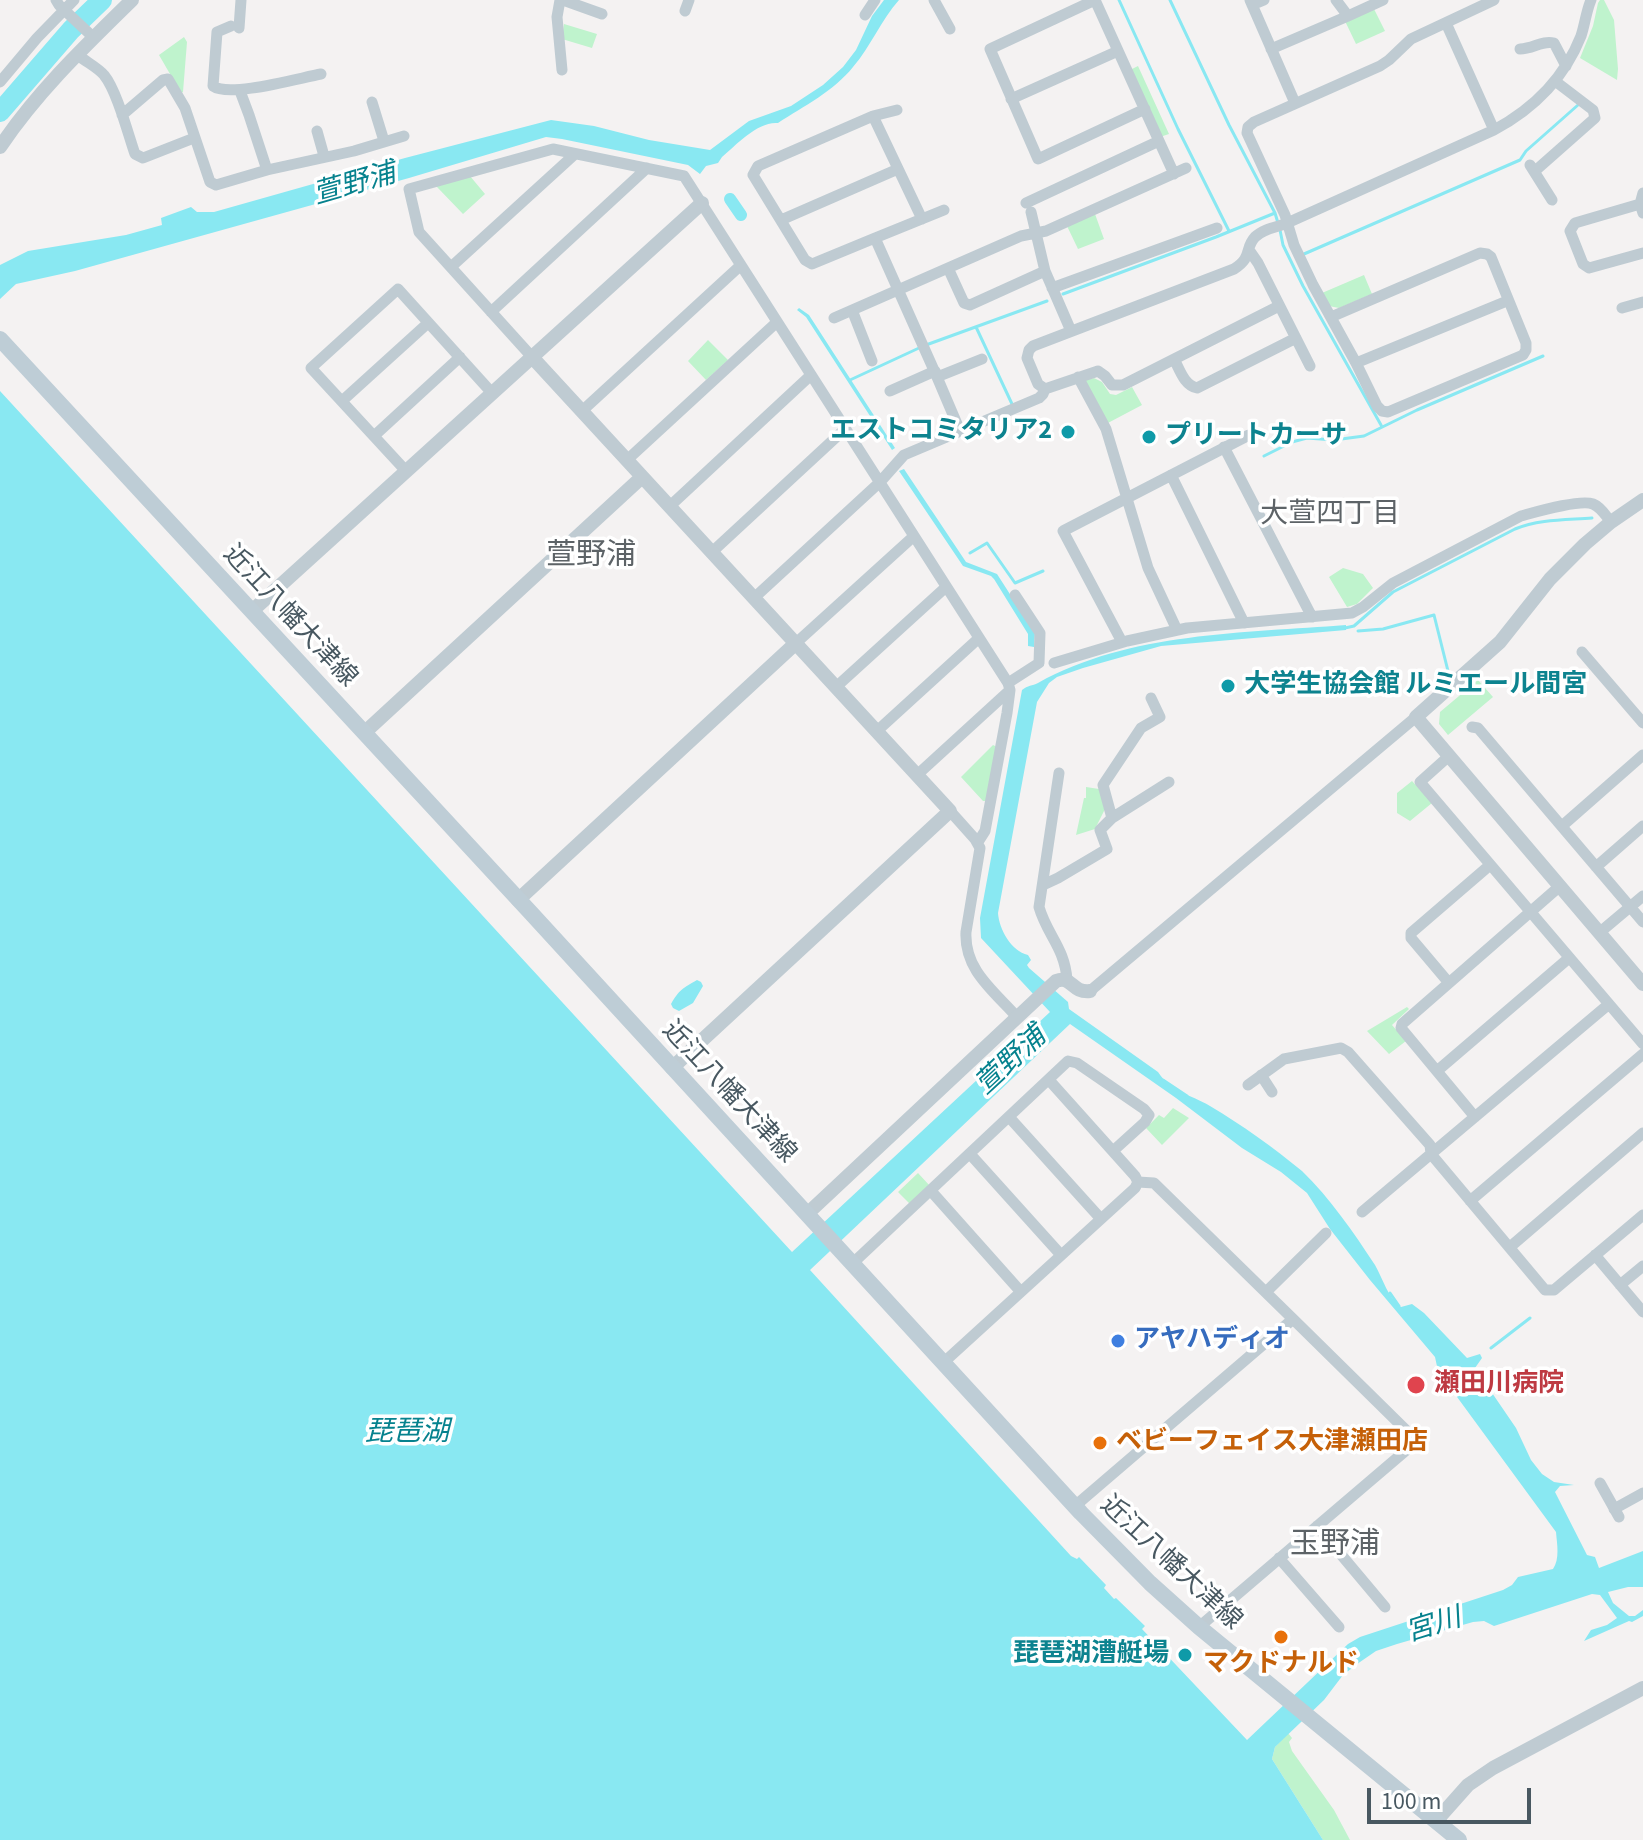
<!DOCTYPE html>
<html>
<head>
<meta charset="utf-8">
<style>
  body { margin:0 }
  #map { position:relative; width:1643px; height:1840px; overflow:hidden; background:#f4f2f2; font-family:"Source Sans 3",sans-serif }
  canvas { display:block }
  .scale { position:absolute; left:1367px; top:1788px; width:164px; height:36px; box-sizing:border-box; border:4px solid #485861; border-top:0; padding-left:10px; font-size:24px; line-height:28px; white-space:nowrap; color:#485861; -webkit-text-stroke:6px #fff; paint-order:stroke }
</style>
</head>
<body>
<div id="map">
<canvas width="1643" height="1840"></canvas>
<div class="scale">100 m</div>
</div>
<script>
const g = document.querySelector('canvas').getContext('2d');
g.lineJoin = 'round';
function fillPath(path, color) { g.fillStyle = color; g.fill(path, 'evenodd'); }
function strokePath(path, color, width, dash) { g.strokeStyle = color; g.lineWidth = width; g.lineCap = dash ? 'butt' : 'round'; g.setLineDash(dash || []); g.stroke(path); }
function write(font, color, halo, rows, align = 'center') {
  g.font = font + ' "Source Sans 3","Noto Sans JP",sans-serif'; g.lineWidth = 7; g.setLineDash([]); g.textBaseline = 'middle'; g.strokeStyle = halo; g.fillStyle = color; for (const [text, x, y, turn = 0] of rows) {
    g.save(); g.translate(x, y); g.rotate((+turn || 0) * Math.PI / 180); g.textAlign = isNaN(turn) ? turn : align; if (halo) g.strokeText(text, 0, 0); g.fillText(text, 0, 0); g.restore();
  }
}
const green = new Path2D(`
  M1600,0H1604L1614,20L1618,69L1617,80L1580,58L1593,26L1598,3Z
  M1374,9L1385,31L1356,44L1345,21Z
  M564,24L597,34L592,48L562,39Z
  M184,37L187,42L183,92L181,93L159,55Z
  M1138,66L1169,134L1160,137L1130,70Z
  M470,176L485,194L463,214L437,187V185Z
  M1095,214L1104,239L1078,249L1067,226Z
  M1364,275L1372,294L1339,308L1329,306L1322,293Z
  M708,340L728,360L706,380L688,361Z
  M1094,378L1102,382L1110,394L1116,395L1132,387L1142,405L1106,424L1085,380Z
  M1343,568L1363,574L1373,588L1357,604L1347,607L1329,577Z
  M1478,680L1493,697L1448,735L1439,724L1440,712Z
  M993,745L997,747L986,801H983L961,777Z
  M1412,781L1432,803L1410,821L1397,813V793Z
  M1086,787L1099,789L1105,809L1095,829L1076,835L1084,798H1086Z
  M1407,1007L1409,1009L1392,1025L1406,1041L1389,1054L1367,1031Z
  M1173,1108L1189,1118L1162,1145L1146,1128L1159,1115L1164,1118Z
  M918,1173L930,1186L910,1204L898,1192Z
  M1288,1733L1292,1738L1289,1742L1292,1751L1334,1810L1350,1840H1323L1272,1759L1275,1747Z`);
const water = new Path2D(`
  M884,0H899C881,20 871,46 853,67C834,91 804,106 778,123C758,121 736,145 722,157L718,163L706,166L700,174L688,165L562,139L546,137L409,178L75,271L16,284L0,299V265L28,251L126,235L162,225L161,218L191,207L197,212H214L405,158L551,120L594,126L649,140L710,150L749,121L791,106L823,85L843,67L856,50L872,16Z
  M799,308L809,315L895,448L892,450L806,317L797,310Z
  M0,391L792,1252L1050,1012L981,938L980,918L1022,690C1028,685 1032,686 1038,683C1129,632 1245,633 1346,625V630L1161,646L1083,668L1057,677L1049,683L1037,702L998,913C999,929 1011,951 1028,955L1031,960L1027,965L1029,968L1068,1002L1069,1009L1158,1072C1172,1093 1190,1094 1210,1106C1242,1125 1274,1148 1302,1171C1330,1198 1354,1233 1375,1265C1383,1279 1388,1298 1401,1307L1412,1304L1424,1313L1467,1358L1480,1354L1482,1358L1475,1368L1516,1428L1531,1460L1542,1474L1554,1482L1574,1485L1560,1486L1555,1492L1587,1555L1595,1557L1599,1568L1643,1551V1587H1628L1608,1592L1613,1603L1629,1616H1635L1643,1610V1616L1632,1622L1629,1621L1584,1641L1591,1630L1607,1625L1617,1618L1600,1595L1592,1594L1494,1626L1484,1621L1473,1622L1397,1644L1376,1651L1360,1662L1343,1675L1324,1700L1275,1747L1272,1759L1323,1840H0ZM1070,1024L1176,1098L1242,1148L1281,1172L1307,1193L1330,1229L1370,1280L1435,1357L1438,1371L1556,1532C1557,1544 1560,1559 1553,1569L1518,1577L1512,1585L1503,1590L1360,1637L1348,1644L1247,1740L1142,1629L1145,1626L1116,1598L1114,1599L1104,1588L1106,1585L1079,1557L1077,1559L1071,1556L810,1270Z
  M904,469L966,562L997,574L1035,633L1034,647L1028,646V634L994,579L991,576L963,566L899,471Z
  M697,980L701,982L703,986L693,1003L679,1011L673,1008L671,1004C679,990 683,988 697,980Z`);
const stream = new Path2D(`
  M1119,0L1178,129L1229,231
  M1170,0L1229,125L1275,213
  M1280,230L1283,245L1303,286L1381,425
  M1304,254L1520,160L1526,151L1578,105
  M1063,294L1216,237L1275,213L1278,223
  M976,327L1012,404
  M926,345L1047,301
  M850,380L919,348
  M1264,456L1292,442L1307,438L1334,440L1364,436L1417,410L1543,356
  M970,553L987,543L1015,583L1043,571
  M1345,628L1354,626L1393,592L1515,529C1539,519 1566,520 1592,518
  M1358,631L1383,629L1434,615L1450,679
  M1163,1080L1187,1096
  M1390,1293L1399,1306
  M1491,1348L1530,1318`);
const canal = new Path2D(`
  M730,199L741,215`);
const river = new Path2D(`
  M0,112L71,30L102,0`);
const minor = new Path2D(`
  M56,0L59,5L93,37
  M560,0L557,17L562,70
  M563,0L602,14
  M934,0L950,29
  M1095,0L990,49L1038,159L1145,109
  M1095,0L1174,174
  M1250,0L1295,103
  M1252,5L1264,0
  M685,11L689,0
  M865,15L875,0
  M1348,16L1383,0
  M1446,23L1494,130
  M231,26L217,32L213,86C229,98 299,78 321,74
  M239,28L241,0
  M1271,49L1348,16L1336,0
  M1520,49C1533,49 1542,40 1554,43L1566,66
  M78,55C86,62 97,67 104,75C117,91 128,134 135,154L143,158L194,138
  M0,82L37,38L74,0
  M240,91L249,115L267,170
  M1011,99L1118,51
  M372,102L384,141
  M897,110L873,116L758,166L753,175L805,260L812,264L875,238L937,377L960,431
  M122,115L163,80L168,79L185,108L210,182L216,185L267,170L354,151L404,136
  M873,116L922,219
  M317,131L324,156
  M1530,165L1552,200
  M1535,171L1595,118L1593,110L1555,81
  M1643,193L1640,204L1643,213
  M1026,203L1159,141
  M1640,204L1575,223L1570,231L1583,264L1589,268L1643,253
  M1031,212L1045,271L1071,331
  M781,220L898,169
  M875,238L944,210
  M1249,250L1258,263L1310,366
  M451,267L575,154
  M948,268L964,303L970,305L1045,271
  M1052,288L1217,228
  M1279,306L1123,385H1112L1105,376L1098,371L1045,389L1038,384L1027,358L1029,350L1033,346L1234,269C1253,257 1244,249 1255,237C1263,229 1276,227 1285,224L1494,130C1533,109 1564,79 1581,36C1585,24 1586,12 1591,0
  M1622,308L1643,302
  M852,310L872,361
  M491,312L647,168
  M1331,317L1480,253L1487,254L1491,257L1526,343V350L1523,355L1388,412L1382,411L1377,406L1356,363L1313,285L1294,245L1285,215L1247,133L1248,127L1254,122L1380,66L1389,60L1411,39L1494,0
  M834,318L1021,236L1046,231L1186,168
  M532,357L419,232L409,189L553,149L684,176L1008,683L1010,690L1007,713L985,831L978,842
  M1174,359C1180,370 1184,385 1197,388L1296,338
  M1356,363L1507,301
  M937,377L982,359
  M1078,377L1106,429L1148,568L1177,630
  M890,391L935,371
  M342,401L428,323
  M582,411L741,265
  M374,436L460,357
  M1224,447L1312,617
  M627,460L777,322
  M406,471L311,368L398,289L492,393
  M1171,475L1244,623
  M670,506L811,375
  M712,552L845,429
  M754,598L880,482L904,455L1039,398L1043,394L1045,389
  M1122,642L1063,531L1249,435
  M796,643L914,536
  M1582,652L1643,723
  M1054,663L1127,641L1187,628L1352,613L1363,607L1393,583L1521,516C1536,512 1580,499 1593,504C1601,507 1606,516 1611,522
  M1008,683L1039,663L1040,633L1015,595
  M836,687L946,587
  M1472,727L1478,728L1643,922
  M877,731L979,638
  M1449,756L1420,782L1643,1044
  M1059,773L1039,907C1047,935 1065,948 1067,980
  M917,775L1010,690
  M950,811L975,839L980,848L966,932C964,970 994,991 1017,1017
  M1112,818L1103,785L1141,728L1160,717L1151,698
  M1562,826L1643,755
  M1596,867L1643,826
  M1043,885L1058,878L1107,849L1100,830L1112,818L1169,782
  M1599,933L1643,896
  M1449,983L1411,938V933L1490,865
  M1090,991L1416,717
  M1437,1071L1569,958
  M1261,1075L1272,1092
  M1248,1085L1284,1059L1341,1048L1348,1052L1430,1145L1431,1154L1545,1290H1554L1643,1215
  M1009,1117L1101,1219
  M1475,1117L1401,1028L1402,1024L1560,886
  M970,1154L1061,1255
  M1138,1182L1154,1183L1293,1319
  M931,1191L1021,1292
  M1470,1201L1643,1054
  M1362,1212L1609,1004
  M1510,1247L1643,1133
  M1595,1255L1643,1312
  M853,1263L1068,1061L1077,1063L1144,1109L1149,1115L1145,1122L1113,1151
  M1620,1285L1643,1266
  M1266,1292L1326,1233
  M943,1363L1135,1188L1138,1182L1135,1176L1049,1080
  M1600,1483L1619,1517
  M1075,1506L1293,1319L1417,1441L1199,1627
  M1614,1509L1643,1493
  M1317,1526L1385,1607
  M1279,1558L1339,1627`);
const tertiary = new Path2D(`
  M0,147C37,92 85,46 132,0
  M532,357L950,811L672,1068
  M1643,500L1611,522L1585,544L1550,579L1500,642L1416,717L1643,984
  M252,611L702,203
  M364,733L642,477
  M518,900L796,643
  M807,1214L1056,981C1072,975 1071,993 1090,991
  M1436,1821L1468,1785L1493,1768L1643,1688`);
const secondary = new Path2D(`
  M0,339L531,913L1081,1513L1150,1583L1199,1627L1459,1840`);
const markers = [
  [1068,432,8,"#0f9aa8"],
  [1149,437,8,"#0f9aa8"],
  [1228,686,8,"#0f9aa8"],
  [1118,1341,8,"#3f7fe0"],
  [1416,1385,10,"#e0444e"],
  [1100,1443,8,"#e8710a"],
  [1281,1637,8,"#e8710a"],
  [1185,1655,8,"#0f9aa8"]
];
const cultureNames = [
  ["エストコミタリア2",1052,432],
  ["プリートカーサ",1165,437,"left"],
  ["大学生協会館 ルミエール間宮",1244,686,"left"],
  ["琵琶湖漕艇場",1169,1655]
];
const streetNames = [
  ["近江八幡大津線",289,617,47],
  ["近江八幡大津線",728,1093,47],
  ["近江八幡大津線",1170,1564,43]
];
const shopNames = [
  ["アヤハディオ",1134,1341]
];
const healthNames = [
  ["瀬田川病院",1434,1385]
];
const foodNames = [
  ["ベビーフェイス大津瀬田店",1116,1443],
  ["マクドナルド",1281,1665,"center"]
];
const waterNames = [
  ["萱野浦",355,186,-16],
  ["萱野浦",1012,1062,-43],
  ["琵琶湖",407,1434],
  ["宮川",1434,1627,-17]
];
const neighbourhoodNames = [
  ["大萱四丁目",1330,516]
];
const quarterNames = [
  ["萱野浦",591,557],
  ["玉野浦",1335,1546]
];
fillPath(green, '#bff3cd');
fillPath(water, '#89e8f2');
strokePath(stream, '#89e8f2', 3);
strokePath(canal, '#89e8f2', 12);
strokePath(river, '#89e8f2', 20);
strokePath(minor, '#bfcbd2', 11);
strokePath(tertiary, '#bfcbd2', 14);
strokePath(secondary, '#becdd6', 16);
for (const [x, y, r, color] of markers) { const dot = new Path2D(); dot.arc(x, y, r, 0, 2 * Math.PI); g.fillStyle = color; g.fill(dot); strokePath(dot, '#fff', 3); }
write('bold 26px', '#0d838f', '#fff', cultureNames, 'right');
write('26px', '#485861', '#fff', streetNames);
write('bold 26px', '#366cbe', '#fff', shopNames, 'left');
write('bold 26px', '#be3a42', '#fff', healthNames, 'left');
write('bold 26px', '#c56008', '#fff', foodNames, 'left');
write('italic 28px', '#06828e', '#fff', waterNames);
write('28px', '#5d6367', '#fff', neighbourhoodNames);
write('30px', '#5d6367', '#fff', quarterNames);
</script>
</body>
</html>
